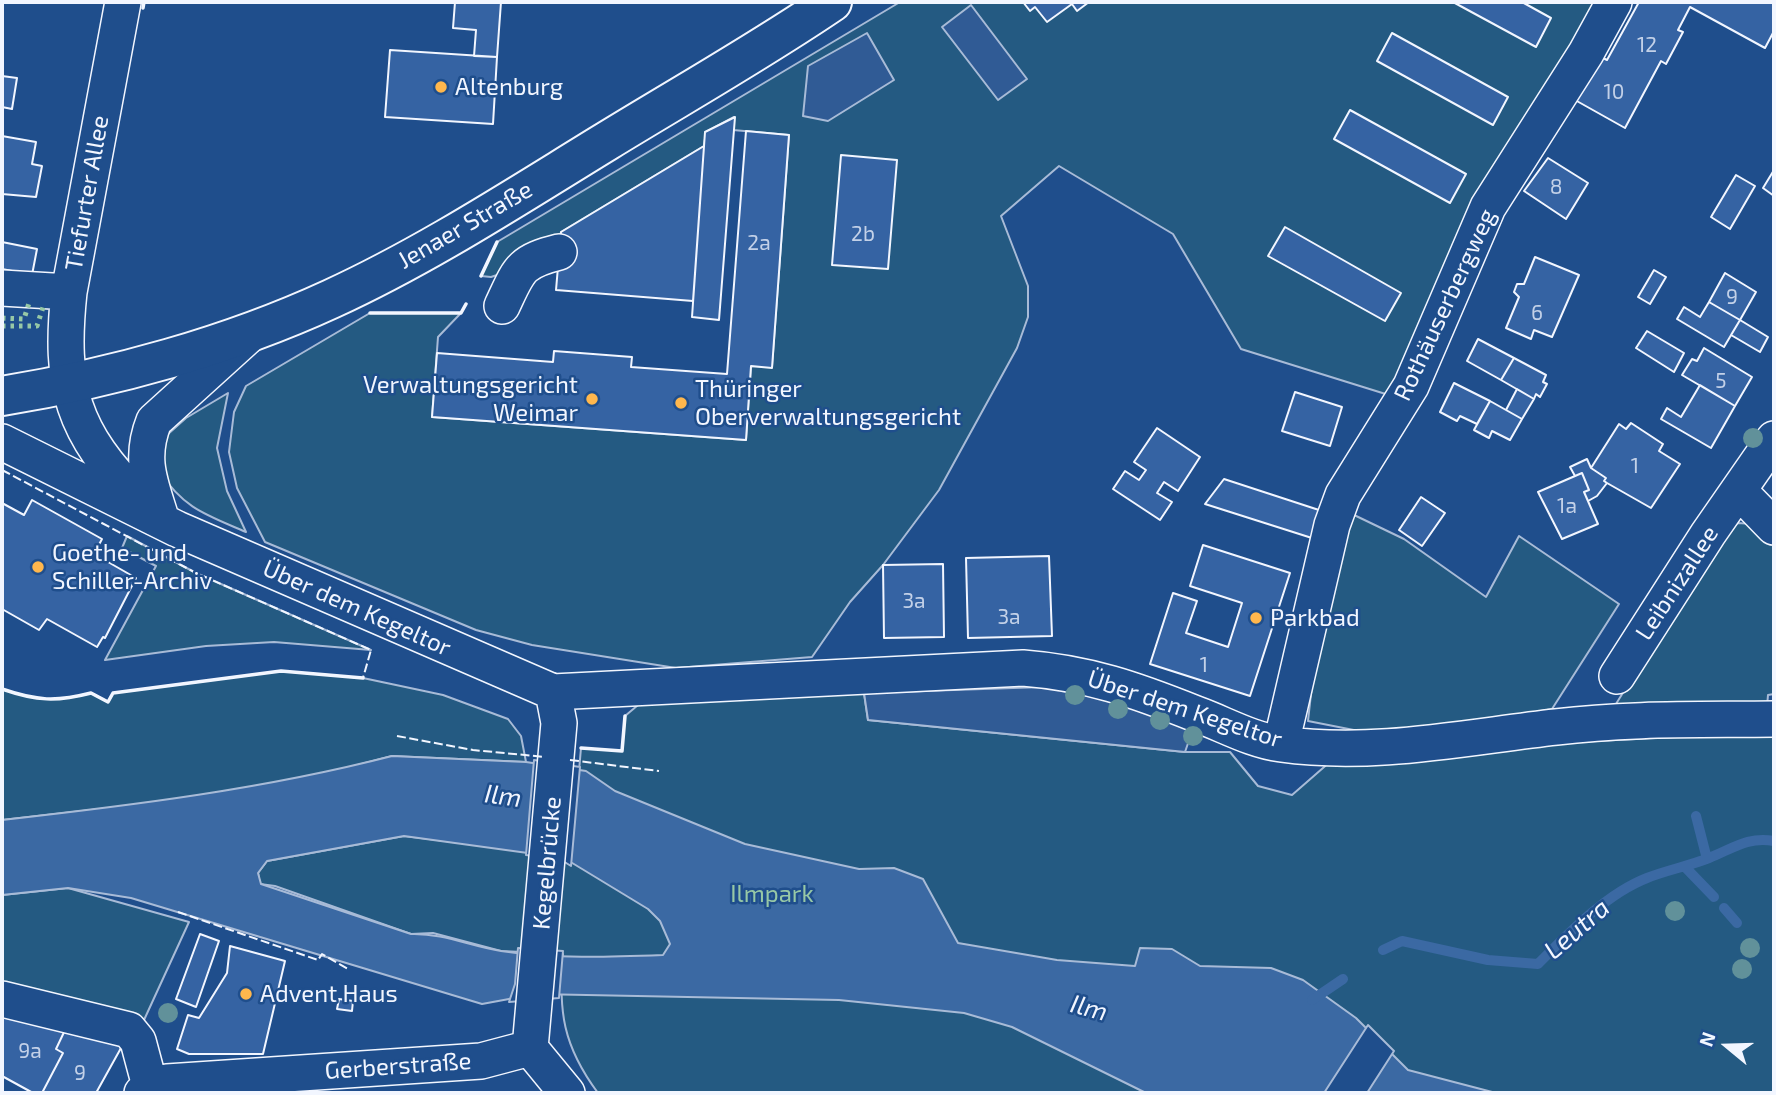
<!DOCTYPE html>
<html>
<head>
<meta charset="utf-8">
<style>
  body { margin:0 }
  #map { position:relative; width:1776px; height:1095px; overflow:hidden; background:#1f4e8c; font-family:"Exo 2",sans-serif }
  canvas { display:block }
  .frame { position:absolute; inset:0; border:4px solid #f2f6ff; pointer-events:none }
  .north { position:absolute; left:1692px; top:1011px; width:70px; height:70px; -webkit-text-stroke:5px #1f4e8c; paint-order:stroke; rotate:289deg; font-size:19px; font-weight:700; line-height:28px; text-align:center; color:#f2f6ff }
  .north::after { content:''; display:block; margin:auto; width:24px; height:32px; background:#f2f6ff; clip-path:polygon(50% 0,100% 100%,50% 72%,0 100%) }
</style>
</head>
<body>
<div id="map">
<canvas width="1776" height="1095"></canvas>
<div class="frame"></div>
<div class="north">N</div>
</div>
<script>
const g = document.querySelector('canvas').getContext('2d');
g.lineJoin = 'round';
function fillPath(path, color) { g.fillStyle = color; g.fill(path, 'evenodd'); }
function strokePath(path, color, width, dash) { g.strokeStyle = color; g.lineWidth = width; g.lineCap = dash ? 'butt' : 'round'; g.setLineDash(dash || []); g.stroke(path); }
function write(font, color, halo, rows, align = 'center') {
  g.font = font + ' "Exo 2",sans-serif'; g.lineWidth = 5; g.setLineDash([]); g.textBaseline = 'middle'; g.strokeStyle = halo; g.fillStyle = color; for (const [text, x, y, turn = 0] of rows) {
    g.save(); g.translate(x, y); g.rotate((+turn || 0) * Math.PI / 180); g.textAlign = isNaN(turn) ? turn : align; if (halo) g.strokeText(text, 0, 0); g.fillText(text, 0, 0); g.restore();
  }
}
const green = new Path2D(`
  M900,2H1602L1392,396L1241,349L1173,234L1059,166L1001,216L1028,286V317L1017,348L939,490L883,565L850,602L812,657L676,668L532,645L476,630L265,542L237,488L229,452L234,412L246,386L370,313H461L438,337L432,417L746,440L751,366L772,367L789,135L733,130L734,117L706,132L704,146L561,232L560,238L500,274L491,277L481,276L497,242Z
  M228,393L217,448L227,491L246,532C207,515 184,509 160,472L167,435L186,418Z
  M1352,514L1404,539L1486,597L1519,536L1619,604L1552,709L1422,733H1369L1308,721L1318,631Z
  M1737,523L1754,524L1774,543V694L1768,695L1767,707L1611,712L1629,683L1634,666Z
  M127,536L196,573L371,650L274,642L206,646L105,660L156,566L122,548Z
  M281,671L363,678L443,695L508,719L521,736L526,762L392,756L323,774L179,800L2,820V689C37,701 56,702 91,693L108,702L113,693Z
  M864,693L868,720L1185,752H1230L1258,786L1292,795L1339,754L1774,732V1093H598C563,1046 558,1011 563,954L501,951L433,933L411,934L275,886L260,884L258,873L267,861L404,836L520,850L564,858L571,862L581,748L622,751L625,716L644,700Z
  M68,888L189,922L144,1020L2,983V895Z`);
const parking = new Path2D(`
  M971,5L1027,79L998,100L942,27Z
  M867,33L894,80L828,121L803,116L808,66Z
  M1043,687L1108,693L1194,726L1185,752L868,720L864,693Z`);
const water = new Path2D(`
  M392,756L526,762L586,771L615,791L745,844L859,869L894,868L923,879L958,943L1057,960L1135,966L1140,948L1172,949L1200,966L1271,968L1303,980L1356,1018L1408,1070L1496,1093H1146L1012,1027L964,1013L839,1000L536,994L482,1004L131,898L68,888L2,895V820C134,805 264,789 392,756ZM404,836L564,858L648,909L660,921L670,944L663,955C610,957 553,959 501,951C470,946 443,933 411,934L261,884L258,873L267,861Z`);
const pier = new Path2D(`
  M534,760L580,767L571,866L563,861L526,855Z
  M518,948L563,951L559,998L509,1002L515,984Z
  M1368,1025L1394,1051L1367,1093H1324Z`);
const stream = new Path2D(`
  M1696,816L1707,859
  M1685,867L1714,897
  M1724,908L1737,923
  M1383,950L1402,941L1488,960L1538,964C1569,933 1606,894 1647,878C1667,870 1689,866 1709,858C1732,849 1748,836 1774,841
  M1312,1000L1343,979`);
const building = new Path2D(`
  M455,2H501L497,57L474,56L476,30L453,28Z
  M1023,2H1089L1077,11L1072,4L1047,22L1035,7L1030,11Z
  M1453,2H1522L1551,18L1536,47Z
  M1639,2H1774V31L1765,48L1690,7L1678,30L1683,32L1666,64L1661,61L1625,128L1575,100L1599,56L1607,60Z
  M1392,33L1508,97L1493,125L1377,61Z
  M390,50L497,57L493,124L385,117Z
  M2,76L17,78L12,109L2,107Z
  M1350,110L1466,174L1450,203L1334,139Z
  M735,117L719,320L692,317L705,132Z
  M746,131L789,135L772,368L751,366L746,440L432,417L437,353L553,362L554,351L632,357L631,367L727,374Z
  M2,136L36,142L32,164L42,166L36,197L2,194Z
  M704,146L693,301L556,290L561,232Z
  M841,155L897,160L888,269L832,265Z
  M1548,158L1588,183L1566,219L1524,191Z
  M1774,170V196L1763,188Z
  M1736,175L1755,186L1730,229L1711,217Z
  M1285,227L1401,293L1385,321L1268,256Z
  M2,242L37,249L32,275L2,269Z
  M1535,257L1579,275L1552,337L1534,330L1531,339L1506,328L1519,297L1514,292L1517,284H1524Z
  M1654,270L1666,277L1650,304L1638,297Z
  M1725,273L1756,292L1740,320L1709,302Z
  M1709,302L1740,320L1724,347L1677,319L1684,307L1700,317Z
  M1740,320L1768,337L1760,352L1731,335Z
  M1647,331L1684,353L1674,372L1636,348Z
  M1478,339L1514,358L1501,380L1467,361Z
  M1704,348L1752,377L1735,406L1682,375L1692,359L1697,361Z
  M1514,358L1546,375L1543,382L1547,384L1540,397L1536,394L1534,399L1501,380Z
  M1454,383L1490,401L1477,424L1460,416L1457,421L1440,412Z
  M1700,385L1735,406L1711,448L1661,419L1667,408L1681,417Z
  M1517,389L1534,399L1522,419L1506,410Z
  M1295,392L1342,407L1330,446L1282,431Z
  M1490,401L1522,419L1510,440L1492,431L1489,438L1474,430Z
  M1631,423L1663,444L1659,451L1680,464L1651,508L1607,483L1604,481L1606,478L1591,468L1619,424L1626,429Z
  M1157,428L1200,457L1178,491L1164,482L1157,493L1172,502L1160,520L1113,489L1125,471L1139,480L1146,470L1134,462Z
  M1587,459L1591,468L1606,478L1604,481L1607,483L1597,496L1588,501L1584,492L1589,490L1582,473L1575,476L1570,467Z
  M1582,473L1589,490L1584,492L1598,524L1562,539L1538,492Z
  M1224,479L1322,511L1315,539L1205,504Z
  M1421,497L1445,513L1422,546L1399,530Z
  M32,500L102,539L94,554L136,578L105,638L103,637L97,647L47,619L39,630L2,609V503L24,515Z
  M1203,545L1290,573L1250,696L1150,664L1173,593L1197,601L1186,633L1228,647L1242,603L1190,586Z
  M1049,556L1052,636L968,638L966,558Z
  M943,564L944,637L884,638L883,565Z
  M200,934L219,941L196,1007L176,999Z
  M230,946L285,961L263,1054H189L177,1049L188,1015L199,1018L227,973Z
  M339,999L353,1001L352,1011L337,1009Z
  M2,1010L66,1028L56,1049L63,1053L42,1093H33L2,1076Z
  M66,1028L117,1040L121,1048L96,1093H42L63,1053L56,1049Z`);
const minor = new Path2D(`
  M123,2L69,292C59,386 72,433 140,500
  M2,288L69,292
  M502,306C519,270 519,262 559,252
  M2,442L177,529L553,692L1023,668C1088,673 1136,690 1196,714C1224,724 1251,740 1281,744C1373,757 1466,737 1556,727C1628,718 1702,720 1774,719
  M1739,491L1774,527
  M161,518C150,482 139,459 154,421L250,334
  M1617,676L1708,534L1774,439
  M553,692L559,723L530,1048L567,1093
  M1281,744L1332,525L1343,495L1411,386L1488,207L1586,53L1614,2
  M2,999L129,1030L138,1041L150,1086
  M142,1093L150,1086L167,1082L481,1061L530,1048`);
const major = new Path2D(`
  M2,396C112,378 229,346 331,299C427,255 517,196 607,141C682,95 760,51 832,2`);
const hedge = new Path2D(`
  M2,318L24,319L29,303
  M2,326H37L44,304`);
const fence = new Path2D(`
  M2,470L196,573L371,650L363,678
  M397,736L473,750L545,757
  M570,760L659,771
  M178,912L318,960L322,954L348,969`);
const wall = new Path2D(`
  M143,8L144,2
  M481,276L497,242
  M370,313H461L466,304
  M2,689C37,701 56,702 91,693L108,702L113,693L281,671L363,678
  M581,748L622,751L625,716`);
const trees = [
  [1753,438],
  [1075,695],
  [1118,709],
  [1160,720],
  [1193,736],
  [1675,911],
  [1750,948],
  [1742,969],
  [168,1013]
];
const markers = [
  [441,87,7,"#ffb74d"],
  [592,399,7,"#ffb74d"],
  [681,403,7,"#ffb74d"],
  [38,567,7,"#ffb74d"],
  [1256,618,7,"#ffb74d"],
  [246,994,7,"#ffb74d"]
];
const numberNames = [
  ["12",1647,45],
  ["10",1614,92],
  ["8",1556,187],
  ["2b",863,234],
  ["2a",759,243],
  ["9",1732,297],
  ["6",1537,313],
  ["5",1721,381],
  ["1",1635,466],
  ["1a",1567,506],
  ["3a",914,601],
  ["3a",1009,617],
  ["1",1204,665],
  ["9a",30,1051],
  ["9",80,1073]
];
const poiNames = [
  ["Altenburg",455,87],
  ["Verwaltungsgericht",578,385,"right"],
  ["Weimar",578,413,"right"],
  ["Thüringer",695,389],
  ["Oberverwaltungsgericht",695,417],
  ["Goethe- und",52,553],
  ["Schiller-Archiv",52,581],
  ["Parkbad",1270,618],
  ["Advent Haus",260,994]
];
const streetNames = [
  ["Tiefurter Allee",87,193,-80],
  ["Jenaer Straße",465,225,-30],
  ["Rothäuserbergweg",1445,305,-65],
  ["Leibnizallee",1677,583,-57],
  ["Über dem Kegeltor",357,608,24],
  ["Über dem Kegeltor",1185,709,18],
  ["Kegelbrücke",547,863,-85],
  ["Gerberstraße",398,1066,-4]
];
const parkNames = [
  ["Ilmpark",772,894]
];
const waterNames = [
  ["Ilm",503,796,8],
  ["Leutra",1577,929,-41],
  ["Ilm",1089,1008,15]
];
fillPath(green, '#245a82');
strokePath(green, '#a8bbd7', 2);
fillPath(parking, '#305b95');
strokePath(parking, '#a8bbd7', 2);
fillPath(water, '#3b69a3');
strokePath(water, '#a8bbd7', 2);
fillPath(pier, '#1f4e8c');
strokePath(pier, '#a8bbd7', 2);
strokePath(stream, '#3b69a3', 10);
fillPath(building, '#3563a3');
strokePath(building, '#f2f6ff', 2);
strokePath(minor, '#f2f6ff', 38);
strokePath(major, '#f2f6ff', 42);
strokePath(minor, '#1f4e8c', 35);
strokePath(major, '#1f4e8c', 38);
strokePath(hedge, '#97c8a6', 5, [3.5, 5]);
strokePath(fence, '#f2f6ff', 2, [9, 3.5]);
strokePath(wall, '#f2f6ff', 3.5);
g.fillStyle = '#61919a';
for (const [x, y] of trees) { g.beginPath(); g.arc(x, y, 10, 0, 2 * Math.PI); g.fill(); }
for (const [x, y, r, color] of markers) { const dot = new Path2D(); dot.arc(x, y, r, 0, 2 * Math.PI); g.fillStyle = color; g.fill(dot); strokePath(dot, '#1f4e8c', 2.5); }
write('21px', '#c3d1e8', null, numberNames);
write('24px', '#f2f6ff', '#1f4e8c', poiNames, 'left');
write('24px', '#f2f6ff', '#1f4e8c', streetNames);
write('24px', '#97c8a6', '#1f4e8c', parkNames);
write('italic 26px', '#f2f6ff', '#1f4e8c', waterNames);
</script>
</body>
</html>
